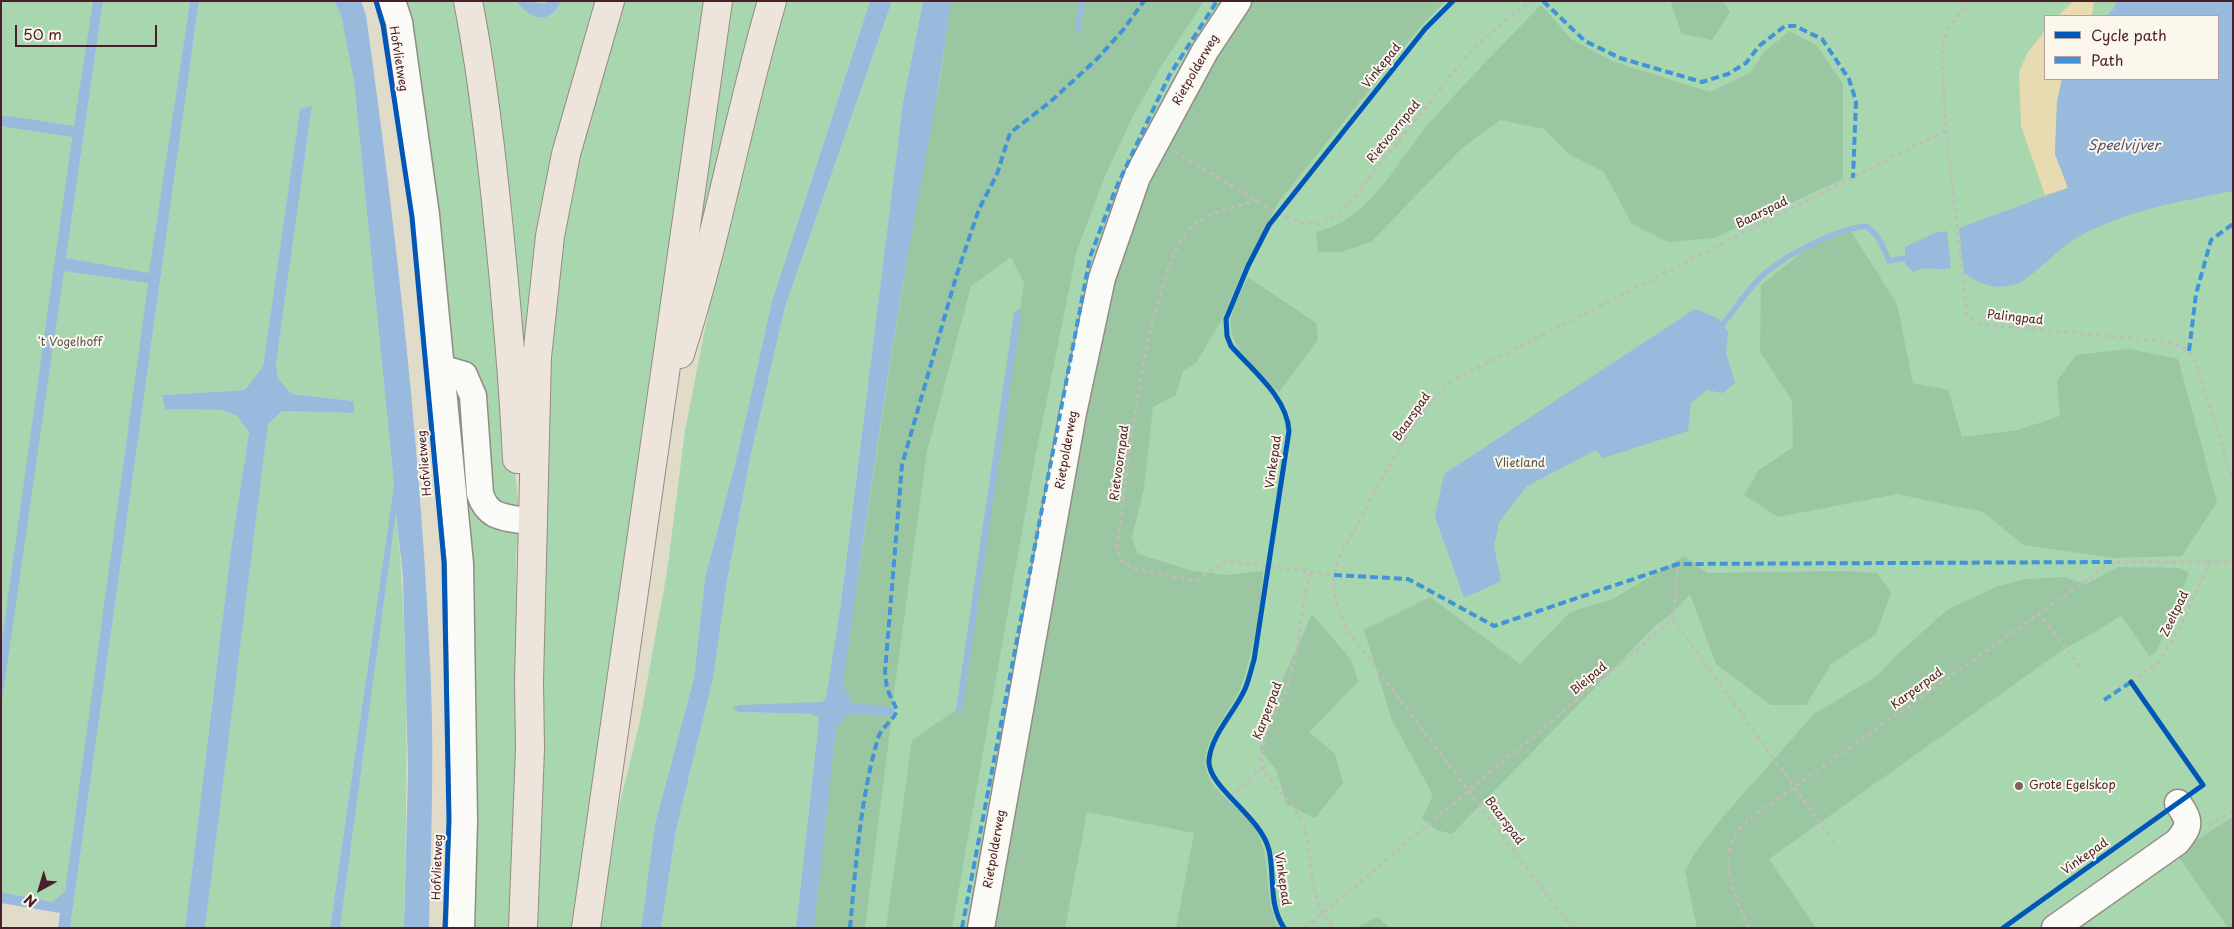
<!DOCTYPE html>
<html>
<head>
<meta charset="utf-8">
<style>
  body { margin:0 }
  #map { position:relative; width:2234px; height:929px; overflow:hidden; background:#e1dcca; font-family:"Playpen Sans",sans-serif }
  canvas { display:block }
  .frame { position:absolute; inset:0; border:2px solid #4a1f2b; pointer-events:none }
  .legend { position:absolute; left:2044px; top:15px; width:175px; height:65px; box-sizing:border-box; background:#fbf7ec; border:1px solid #b4a19f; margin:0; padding:6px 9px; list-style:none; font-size:15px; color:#4a1f2b }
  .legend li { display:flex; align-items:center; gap:10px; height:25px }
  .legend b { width:25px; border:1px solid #b4a19f }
  .north { position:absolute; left:15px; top:864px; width:50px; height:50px; -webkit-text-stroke:4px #fbf7ec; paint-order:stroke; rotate:219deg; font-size:14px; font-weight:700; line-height:20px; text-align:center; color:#4a1f2b }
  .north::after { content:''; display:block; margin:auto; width:18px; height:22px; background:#4a1f2b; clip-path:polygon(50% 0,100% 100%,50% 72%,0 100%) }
  .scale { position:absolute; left:15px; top:25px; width:142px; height:22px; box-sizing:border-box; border:2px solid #4a1f2b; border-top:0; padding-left:6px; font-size:15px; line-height:18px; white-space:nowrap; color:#4a1f2b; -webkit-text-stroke:4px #fbf7ec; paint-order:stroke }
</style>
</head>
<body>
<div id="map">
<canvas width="2234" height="929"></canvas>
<div class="frame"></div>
<ul class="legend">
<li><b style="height:6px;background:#0057b8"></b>Cycle path</li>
<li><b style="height:6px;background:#4194d7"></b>Path</li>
</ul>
<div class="north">N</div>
<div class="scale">50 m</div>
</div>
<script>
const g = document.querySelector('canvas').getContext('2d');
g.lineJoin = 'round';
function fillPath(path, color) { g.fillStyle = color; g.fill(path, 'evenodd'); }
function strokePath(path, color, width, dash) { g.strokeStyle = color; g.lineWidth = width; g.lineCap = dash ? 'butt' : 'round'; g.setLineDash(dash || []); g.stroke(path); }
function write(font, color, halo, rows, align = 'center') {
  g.font = font + ' "Playpen Sans",sans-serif'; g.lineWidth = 4; g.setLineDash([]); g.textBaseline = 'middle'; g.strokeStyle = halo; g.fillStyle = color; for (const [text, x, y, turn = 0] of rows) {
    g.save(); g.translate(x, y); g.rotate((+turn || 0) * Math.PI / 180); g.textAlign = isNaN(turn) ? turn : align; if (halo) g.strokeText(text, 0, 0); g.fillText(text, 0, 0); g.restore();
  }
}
const green = new Path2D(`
  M1,1H97L72,137L54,268L66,258L103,1H190L148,283L72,847L65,891L54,902L1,892Z
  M199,1H334L341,15L354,82L394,485L330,928H205L268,424L282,411L354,413V401L292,394L278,379L276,364L312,106L300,110L263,366L245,390L163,395L165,409L222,410L237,416L249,432L231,549L185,928H70Z
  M403,1H453L485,168L520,520L516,554L518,816L509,928H472L477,814L466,548Z
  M475,1H516C529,19 550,27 561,1H596C577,62 560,123 546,185C531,252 526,323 520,392Z
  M618,1H704L575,928H535L544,758L538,441L561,217Z
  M727,1H765L689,282Z
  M779,1H870L772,301L738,452L705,578L694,678L655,824L641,928H599L619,807L640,721L667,572L685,431L725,227Z
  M892,1H923L903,102L841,602L826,699L822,702L738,712L811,714L819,718L796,928H661L676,830L713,679L727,581L750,459L785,307Z
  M933,1H2233V928H806ZM2045,16H2218V79H2045Z
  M396,509C410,648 407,788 404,928H340Z`);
const forest = new Path2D(`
  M951,1H1079L1075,29L1080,32L1085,1H1204L1162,65L1132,118L1105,176L1077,250L1035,458L952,928H886L912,740L956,710L959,713L962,710L1024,283L1011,257L971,286L927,451L892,707L852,703L843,684L854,604L894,340L920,182L941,76Z
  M1248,1H1445L1421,26L1280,200L1245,265L1222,319L1196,363L1183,371L1176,395L1153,407L1144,488L1132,538L1138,554L1193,571L1226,575L1263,571C1261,605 1253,655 1241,686C1231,713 1195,745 1208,776C1217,798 1249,812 1259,836C1272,865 1263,900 1279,928H1176L1194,833L1087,812L1065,928H993L1109,280L1145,180Z
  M1673,1H1723L1730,12L1712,40L1682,34L1671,4Z
  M1541,5L1571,39L1614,62L1710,92L1750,73L1765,51L1790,31L1817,46L1843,84V179L1714,238L1668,242L1632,224L1604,172L1569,154L1544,129L1500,120L1462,148L1371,242L1341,252H1318L1316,232C1370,221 1398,160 1431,121C1467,81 1504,43 1541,5Z
  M1851,231L1897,304L1913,383L1948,390L1962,437L2018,430L2060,416L2057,381L2076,355L2129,349L2178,359L2217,502L2182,556L2113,558L2024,545L1983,512L1897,494L1778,517L1744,495L1759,470L1793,447L1792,401L1760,352L1761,285L1808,248Z
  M1248,277L1316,323L1318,340L1279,392C1261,372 1229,350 1231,320C1232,306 1243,290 1248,277Z
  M1685,556L1707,573L1844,571L1877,573L1891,593L1876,634L1831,664L1806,705H1771L1716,664L1690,594L1670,615L1658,623L1452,834L1437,830L1422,819L1433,795L1392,720L1364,630L1430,597L1520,664L1570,612L1611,600Z
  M2118,567L2180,568L2189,573L2156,652L2149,656L2121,615C2102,629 2081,639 2061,651L1769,859L1816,928H1697L1685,871L1694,854L1722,818L1814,714L1877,676L1899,653L1947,610L1998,586L2027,579L2064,577L2086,584Z
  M1312,614L1352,661L1358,682L1309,732L1335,754L1343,783L1315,818L1287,805L1276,769L1259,749L1269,726L1282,681Z
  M848,714L892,715L865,928H814L836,729Z
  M2233,817V928H2228L2176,853Z
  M1377,917L1390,928H1355Z`);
const sand = new Path2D(`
  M2074,1H2094L2092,16H2057Z
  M2045,31V79H2062L2057,102L2055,154L2068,188L2045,195L2021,126L2019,72L2028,52Z`);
const water = new Path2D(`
  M93,1H103L66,258L149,273L190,1H199L70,928H58L60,913L1,903V892L53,902L65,891L148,283L64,271L1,706V647L72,137L1,126V115L74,126Z
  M334,1H361L366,15C397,237 422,460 431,684C434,765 431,847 429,928H404L408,770L403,577L396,512L340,928H330L394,485L354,82L341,15Z
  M516,1L545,3L547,1H561C550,27 529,19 516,1Z
  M870,1H892L785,307L750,459L727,581L713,679L676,830L661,928H641L655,824L694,678L705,578L738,452L772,301Z
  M923,1H951C939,94 920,185 904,277C881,412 862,548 843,684L852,703L892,707L894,711L892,715L848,714L836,729L814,928H796L819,718L811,714L738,712L732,708L740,705L822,702L826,698L841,602L903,102Z
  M1079,1H1085L1080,32L1077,33L1075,29Z
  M2116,1H2233V191C2177,202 2119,211 2070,242C2058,250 2026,282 2017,284C1995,290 1982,286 1964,273L1959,228L2068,188L2055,154L2057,102L2062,79H2218V16H2096L2108,15L2115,7Z
  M312,106L276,364L278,379L292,394L354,401V413L282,411L268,424L205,928H185L231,549L249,432L237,416L222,410L165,409L162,395L245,390L263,366L300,109Z
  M1947,231L1951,268C1937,272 1927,264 1913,272L1905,264V247L1935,233Z
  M1019,309L1021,314L962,710L959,713L956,710L1014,313Z
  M1695,309L1718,318L1728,332L1726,353L1735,383L1723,393L1707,390L1691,403L1688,431L1603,458L1596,450L1527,486L1499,522L1494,546L1501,581L1464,598L1435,517L1444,474Z`);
const stream = new Path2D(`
  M1723,324C1735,309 1746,292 1759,279C1780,257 1837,229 1866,226C1879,235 1883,246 1889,261L1905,258`);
const path = new Path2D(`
  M1969,1L1948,29L1943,45L1942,59L1946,130L1967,315L1979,324L2171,342L2189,351L2194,357L2233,480
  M1175,152L1277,213L1302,223L1319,224L1336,216L1353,198L1462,62L1487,36L1530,1
  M1257,200C1234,207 1205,212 1188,231C1173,248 1169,268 1162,289C1136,373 1129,461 1117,548L1121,560L1132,568L1195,581L1227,561L1334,575
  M1310,573C1300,613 1299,656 1284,696C1276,714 1255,747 1263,767C1271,787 1301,809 1306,831C1313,867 1308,897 1333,928
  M2038,613L2080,666
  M1673,619L1678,564
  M2131,682L2160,661L2178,631L2210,562H2233
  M1230,796L1263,767
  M2209,825L2233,811
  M1305,928L1673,619L1834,842
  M1572,928L1347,629C1340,616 1331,589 1334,574C1338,555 1352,535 1361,518C1386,471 1410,422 1448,383L1946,130
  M1748,928C1738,901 1717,861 1736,834C1740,828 1747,822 1752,817L2112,562H2210`);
const minor = new Path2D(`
  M392,1L399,22L426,215L460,564L464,821L461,928
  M440,368L464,375L473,396L480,494C487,515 499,517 520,520
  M981,928L1073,413L1102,278L1137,177L1205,51L1238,1
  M2055,928L2177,842C2191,825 2190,821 2178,803`);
const highway = new Path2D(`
  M468,1C481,67 489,134 496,201C505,287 513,373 517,459
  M680,354C717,238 738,118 772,1
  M523,928L530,749L529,681L537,357L550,236L566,154L610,1
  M586,928L718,1`);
const quiet = new Path2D(`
  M1543,1L1585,41L1620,58L1702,82L1728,74L1746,63L1759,46L1785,26H1795L1822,39L1849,79L1856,101L1853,178
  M2189,351L2196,294L2211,240L2233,224
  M1334,575L1408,579L1494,626L1678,564L2112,562
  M2104,700L2131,682
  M850,928C856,864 860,800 878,738C881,727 894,721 897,710L887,689L885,672L902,465L956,277L979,209L997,174L1010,133L1050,102L1097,59L1123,30L1144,1
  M962,928L1090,257L1116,188L1169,76L1217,1`);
const cycleway = new Path2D(`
  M376,1L383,25L412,217L444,562L449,820L445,928
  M1284,928C1268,904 1275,876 1269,850C1261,816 1207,787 1209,760C1211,735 1235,712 1245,689C1249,680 1251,669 1254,660L1289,431C1287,397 1253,371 1231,346L1227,336L1226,319L1248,266L1269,225L1425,29L1453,1
  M2003,928L2203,785L2131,682`);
const markers = [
  [2019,786,5,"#7f6163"]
];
const streetNames = [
  ["Hofvlietweg",398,59,81],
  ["Vinkepad",1382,66,-51],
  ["Rietpolderweg",1196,70,-60],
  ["Rietvoornpad",1394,132,-51],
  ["Baarspad",1762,213,-26],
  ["Palingpad",2015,318,6],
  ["Baarspad",1412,417,-55],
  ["Rietpolderweg",1067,450,-80],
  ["Vinkepad",1274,462,-82],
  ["Hofvlietweg",425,463,-95],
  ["Rietvoornpad",1120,463,-82],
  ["Zeeltpad",2175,614,-64],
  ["Bleipad",1589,679,-40],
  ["Karperpad",1917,689,-36],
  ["Karperpad",1268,711,-69],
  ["Baarspad",1504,821,53],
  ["Rietpolderweg",995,849,-80],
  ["Vinkepad",2085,857,-35],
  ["Hofvlietweg",438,867,-88],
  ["Vinkepad",1282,879,82]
];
const parkNames = [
  ["'t Vogelhoff",70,343],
  ["Vlietland",1520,464]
];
const poiNames = [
  ["Grote Egelskop",2029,786]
];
const waterNames = [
  ["Speelvijver",2124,146]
];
fillPath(green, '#a7d6af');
fillPath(forest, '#9bc6a2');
fillPath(sand, '#e8dbb2');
fillPath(water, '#98badd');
strokePath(stream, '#98badd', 5.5);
strokePath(minor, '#958b84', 29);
strokePath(highway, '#958b84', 30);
strokePath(path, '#c1bcba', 3, [4, 4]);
strokePath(minor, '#fafaf7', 26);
strokePath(highway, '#ede4dc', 28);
strokePath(quiet, '#4194d7', 4, [8, 4]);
strokePath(cycleway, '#0057b8', 5);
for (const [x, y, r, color] of markers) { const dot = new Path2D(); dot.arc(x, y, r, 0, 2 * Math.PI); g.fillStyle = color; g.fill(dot); strokePath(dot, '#fbf7ec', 2); }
write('12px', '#4a1f2b', '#fbf7ec', streetNames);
write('12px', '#58554c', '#fbf7ec', parkNames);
write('12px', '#4a1f2b', '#fbf7ec', poiNames, 'left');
write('italic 14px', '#5a506c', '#fbf7ec', waterNames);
</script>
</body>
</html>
